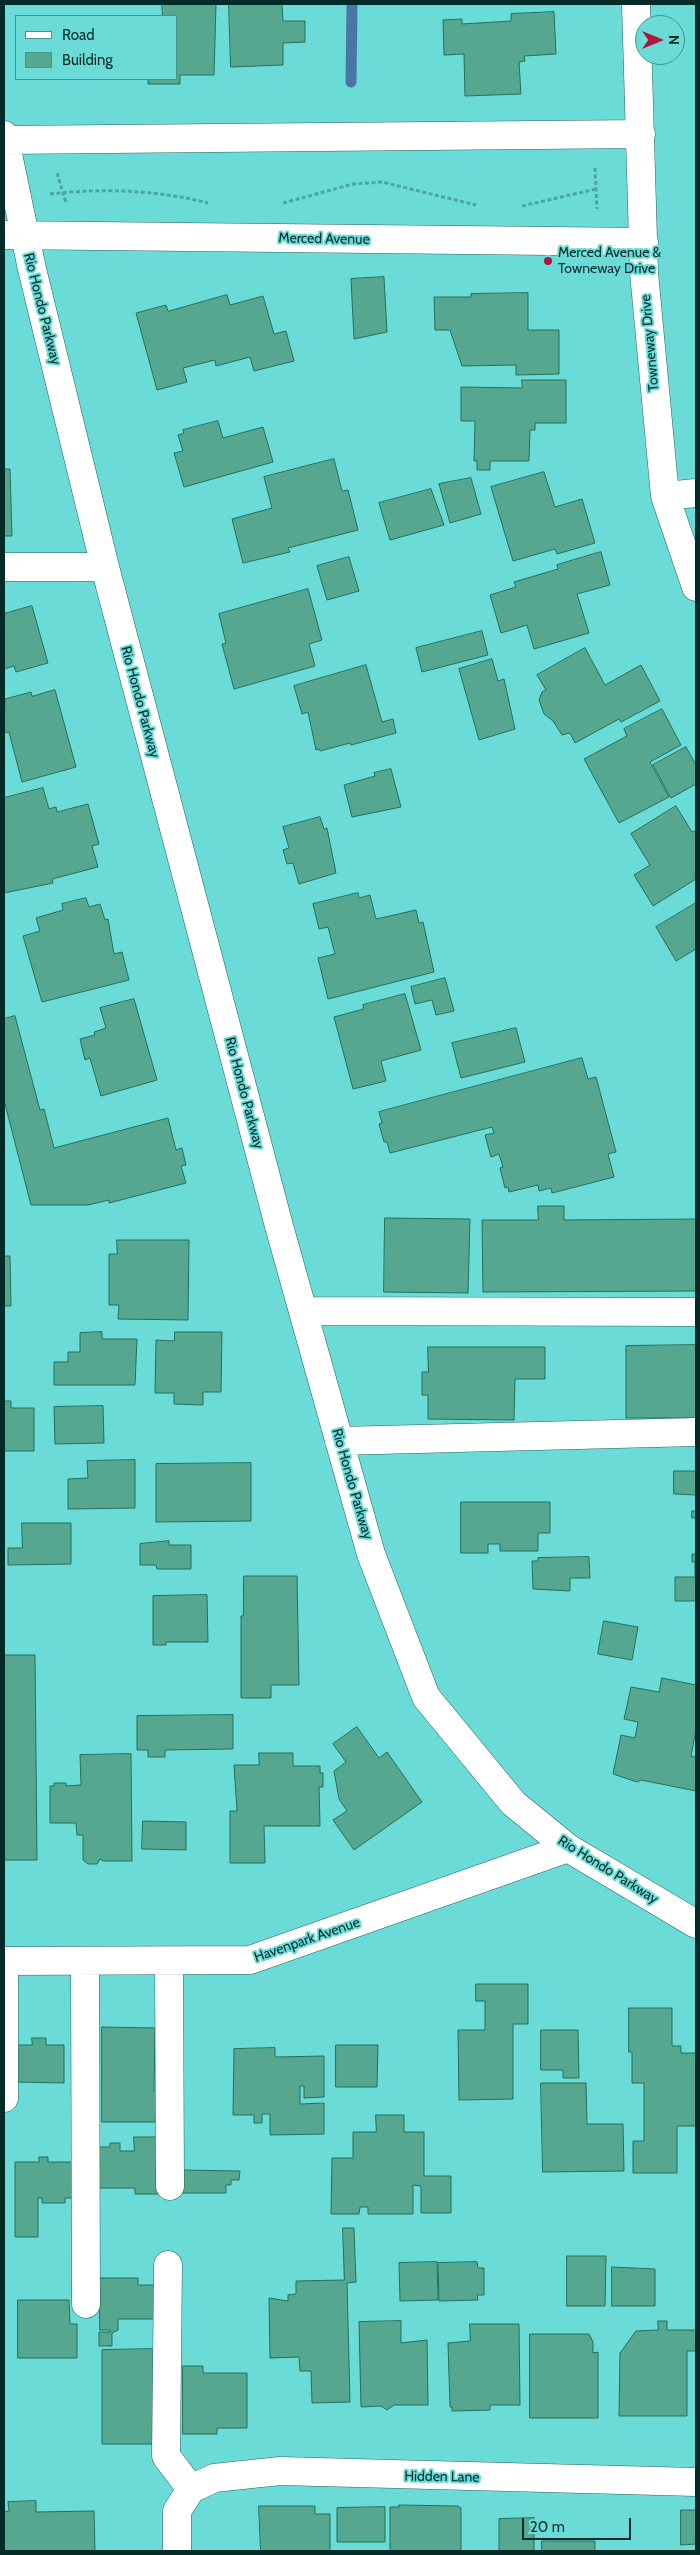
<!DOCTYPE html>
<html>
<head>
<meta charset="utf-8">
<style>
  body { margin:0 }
  #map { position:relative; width:700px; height:2555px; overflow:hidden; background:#6bdbd7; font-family:Cabin,sans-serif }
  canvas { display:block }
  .frame { position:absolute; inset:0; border:5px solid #052b29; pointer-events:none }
  .legend { position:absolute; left:15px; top:15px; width:162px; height:65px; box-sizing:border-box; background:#6bdbd7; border:1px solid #429591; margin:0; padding:6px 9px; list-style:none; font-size:15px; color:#052b29 }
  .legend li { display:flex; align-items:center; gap:10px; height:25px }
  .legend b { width:25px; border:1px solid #429591 }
  .north { position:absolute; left:635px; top:15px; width:50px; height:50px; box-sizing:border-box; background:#6bdbd7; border:1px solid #429591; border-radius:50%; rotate:90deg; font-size:14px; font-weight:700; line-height:20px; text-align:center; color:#052b29 }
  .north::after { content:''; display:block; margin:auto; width:18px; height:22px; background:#ab1642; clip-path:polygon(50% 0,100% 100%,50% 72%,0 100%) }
  .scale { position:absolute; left:522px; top:2518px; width:109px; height:22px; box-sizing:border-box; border:2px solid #052b29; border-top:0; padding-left:6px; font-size:15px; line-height:18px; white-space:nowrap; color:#052b29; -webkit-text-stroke:4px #6bdbd7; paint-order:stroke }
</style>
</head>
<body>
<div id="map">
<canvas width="700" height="2555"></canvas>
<div class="frame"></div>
<ul class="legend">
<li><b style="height:6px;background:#fff"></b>Road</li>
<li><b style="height:14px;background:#55a88f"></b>Building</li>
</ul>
<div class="north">N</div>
<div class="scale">20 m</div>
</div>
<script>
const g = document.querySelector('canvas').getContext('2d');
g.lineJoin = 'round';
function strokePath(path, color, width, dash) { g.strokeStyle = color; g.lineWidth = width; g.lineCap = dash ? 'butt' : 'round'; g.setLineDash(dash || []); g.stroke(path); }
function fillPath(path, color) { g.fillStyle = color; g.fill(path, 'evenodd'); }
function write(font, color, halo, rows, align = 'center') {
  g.font = font + ' Cabin,sans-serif'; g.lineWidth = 4; g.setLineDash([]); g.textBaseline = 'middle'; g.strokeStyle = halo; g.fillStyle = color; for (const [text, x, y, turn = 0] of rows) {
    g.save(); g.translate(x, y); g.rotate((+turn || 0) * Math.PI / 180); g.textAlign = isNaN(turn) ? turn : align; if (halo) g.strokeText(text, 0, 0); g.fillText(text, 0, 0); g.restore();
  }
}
const stream = new Path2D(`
  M351,82L352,4`);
const building = new Path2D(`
  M162,4H216L214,75H180V84H148V79H176V16H163Z
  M229,4H282L283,21H305V42L283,43V65L231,67Z
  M554,12L556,54L524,56L525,61L519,62L521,94L465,96L464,54L444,55L443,20L462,19V24L511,21V14Z
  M384,277L387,332L354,339L351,279Z
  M528,293V330H559V374L516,375V365L462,366L450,330H435L434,297H471V294Z
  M227,295L230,305L263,296L274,334L286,331L294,361L254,371L250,357L216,366L215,360L183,368L187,382L157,390L136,313L166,305L168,311Z
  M522,380H566V423H535V430H530L529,461H490V470H477V461H474L475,421H461V387L522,388Z
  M218,421L223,438L263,427L273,462L184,487L174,453L183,451L178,435L184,433L183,430Z
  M334,459L342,491L348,490L358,530L288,548L290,552L243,563L232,519L272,508L264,477Z
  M4,469H10L12,536H4Z
  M544,472L555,507L582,499L595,543L557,554L555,549L513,561L491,487Z
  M471,478L481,514L450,523L439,484Z
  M431,489L444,525L390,540L379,503Z
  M601,552L610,585L577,594L589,633L534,649L527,625L501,633L490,595L516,587L514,582L558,569L557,565Z
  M349,557L359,591L327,600L317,566Z
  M308,589L322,640L309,644L315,666L234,689L222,644L226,643L219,614Z
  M32,606L48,663L16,672L14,666L4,669V614Z
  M482,631L488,655L422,672L416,648Z
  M585,648L605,685L641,665L660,701L621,722L619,719L575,743L570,733L562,735L553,721L544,714L539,700L542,692L546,690L537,675Z
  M492,659L498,681L504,679L515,729L479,740L459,669Z
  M366,665L382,722L393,719L396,733L351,745L350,743L320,751L319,749L316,750L308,712L302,714L294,686Z
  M55,690L76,767L22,782L9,732L4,733L5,699L31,692L32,696Z
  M662,709L681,745L650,762L669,797L619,823L584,759L627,736L624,729Z
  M686,747L696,765V784L671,798L653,765Z
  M391,769L401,807L352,817L344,785L375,776L374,773Z
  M43,788L49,809L56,807L57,812L88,804L99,844L92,846L98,867L52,879L53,883L4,893V798Z
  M676,806L692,832L696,831V879L653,906L634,875L650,865L631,834Z
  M320,817L324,829L327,828L336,873L299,884L293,863L287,864L283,850L289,848L283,827Z
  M358,893L359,898L370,895L376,919L416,910L419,923L423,922L434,972L328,999L318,958L335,954L328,927L319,929L313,904Z
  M86,898L89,907L100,904L105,920L108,919L114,954L122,952L129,980L42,1002L23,936L40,931L36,918L63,910L62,904Z
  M696,903V949L676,961L656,927Z
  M445,978L454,1011L436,1015L432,1000L415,1004L411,987Z
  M405,994L421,1050L381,1061L386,1081L353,1089L334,1017L364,1009L363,1005Z
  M134,999L157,1080L101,1096L90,1058L85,1060L80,1039L95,1035L94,1032L106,1028L100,1008Z
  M15,1016L40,1110L44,1109L54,1148L168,1118L176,1150L182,1148L186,1165L181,1166L186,1183L109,1203V1200L88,1205H31L4,1100V1019Z
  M516,1028L525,1062L461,1078L452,1043Z
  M582,1058L588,1079L596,1077L616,1152L608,1154L614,1177L552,1193L551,1188L539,1191L538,1185L509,1192L508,1187L505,1188L500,1168L503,1167L499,1154L491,1157L485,1135L494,1133L492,1127L390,1153L387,1142H384L379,1124L382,1123L379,1112Z
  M538,1206H564V1220L696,1219V1291L483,1292L482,1220H538Z
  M385,1218L470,1219L468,1293L384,1292Z
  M117,1240H189L188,1320L118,1319L119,1305H109V1254H117Z
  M4,1256H10L11,1306H4Z
  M102,1332V1339H137L135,1385H54V1362H68V1352H80V1333Z
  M175,1332H222L221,1392H203V1405L174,1404V1393H155L156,1340L174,1341Z
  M696,1345V1418H626V1346Z
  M428,1347H545V1379H515L514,1420L428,1419V1395H422V1372H428Z
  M4,1401H11V1408H34V1451H4Z
  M103,1406L104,1443L55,1444L54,1407Z
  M135,1460V1508L68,1509V1479L88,1478L87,1461Z
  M251,1463V1521L156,1522V1464Z
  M674,1471H696V1495L674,1494Z
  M461,1502H550V1533H538V1551H500V1544H488V1553H461Z
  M692,1511H696V1518H692Z
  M22,1523H71V1564L8,1565V1548H22Z
  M696,1530V1601H675V1577H695V1562H692V1554H696Z
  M169,1541V1545H191V1569H157L156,1565H140V1544Z
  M589,1557L590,1578H570V1591L533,1589L532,1561H538V1558Z
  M244,1576H297L299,1685H271V1698H241V1616H243Z
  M207,1595L208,1642H166V1645H153V1596Z
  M604,1621L638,1627L632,1660L598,1654Z
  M4,1655H35L37,1860H4Z
  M662,1678L696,1685V1730L691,1756L696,1757V1791L641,1780L637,1782L613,1774L621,1735L635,1738L638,1722L624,1719L631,1687L659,1692Z
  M233,1715V1749L165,1750V1757H148V1750H137V1716Z
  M357,1727L379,1758L387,1752L422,1802L354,1850L333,1820L347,1811L339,1799L334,1771L346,1762L333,1744Z
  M259,1753H293V1766H320V1773H323V1787H319L320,1826H264L265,1863H230V1811H237L234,1765H259Z
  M131,1754L132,1861H103L100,1859L97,1864H88L83,1860V1835H77L76,1823H50V1786H54V1783H66V1786L81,1785L80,1755Z
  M143,1821L186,1822V1850L142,1849Z
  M476,1984H528V2024H513V2099L459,2100L458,2030H485V2001H476Z
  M629,2008H672V2046H681V2053H696V2126H677V2173H633V2141H644V2083H632V2052H629Z
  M102,2027L155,2028L154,2091H157L155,2122H102Z
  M541,2030H578L579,2078H563V2070H541Z
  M32,2038H46V2045H64V2083L15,2082V2045H32Z
  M336,2045H378L377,2087H336Z
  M275,2048V2057L324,2056V2097L304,2098V2086H300V2104L324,2103V2134L270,2135V2114H262V2123H254V2115H233L234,2049Z
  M541,2083H586L587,2124H623L624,2171L543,2172Z
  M376,2115H404V2132H424V2176H451V2213H421V2186L413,2185V2214H368V2207H360L359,2214H331L332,2158H353V2132H376Z
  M134,2137H159V2194H135V2188H98L99,2147H110V2143H120V2151H134Z
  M39,2157H48V2162H79V2198H65V2203H42V2198H38V2237H15V2162H39Z
  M182,2170L240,2171L239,2180H231V2185H226V2193H182Z
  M343,2228H354L355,2257L356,2282L347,2283L350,2402L312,2403L311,2371H300L299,2357L270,2358L269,2298L288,2301V2295L296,2294V2281L344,2280Z
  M567,2256H606L605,2306H567Z
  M437,2262L438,2300L400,2301L399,2263Z
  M477,2262L478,2268H484V2295H477L478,2300L439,2301L438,2263Z
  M612,2267L655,2269V2306H612Z
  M100,2278H138V2285H157V2319H118V2330L112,2333V2346H99V2332H110V2330H100Z
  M18,2300H69L70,2324H77V2358H18Z
  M401,2321V2343L427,2340L428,2405H394L387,2410L381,2406L361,2407L359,2322Z
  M658,2321H667V2330H696V2351H687V2416H619L620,2353L636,2331L658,2330Z
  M470,2324H519L520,2405H490V2410L452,2411V2407H450L448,2343L470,2341Z
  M530,2334H589L593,2342V2353L598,2352V2418H530Z
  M155,2349V2444H102V2350Z
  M183,2366H203V2373H247V2428H217V2434H183Z
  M36,2501V2512L94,2511L95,2551H4V2512L9,2511L8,2502Z
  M399,2505L458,2506L461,2508V2551H390V2507H399Z
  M259,2506H315V2514H330V2551H261Z
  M385,2507V2542H337V2508Z
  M681,2510H696V2544L681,2545Z
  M534,2518V2551H499V2519Z
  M542,2541H595V2551H542Z`);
const path = new Path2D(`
  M595,168L597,209
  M57,173L66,203
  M50,194C101,188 158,190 208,203
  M283,203L353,184L382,182L476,205
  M522,206L596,189`);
const minor = new Path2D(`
  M636,4L644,273L665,496L696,587
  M4,135L32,269L105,567L279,1226L371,1554L426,1697L513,1803L568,1848L696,1924
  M4,140L641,134
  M4,235L644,242
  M665,496L696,493
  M4,567H105
  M304,1311L696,1312
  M339,1441L696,1432
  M4,1961L250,1960L568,1848
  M85,1961L86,2304
  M169,1961L170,2186
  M4,2098V1961
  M168,2265L166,2456L191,2489
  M191,2489L214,2478L280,2471L696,2482
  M177,2551V2511L191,2489`);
const markers = [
  [548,261,5,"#ab1642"]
];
const streetNames = [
  ["Merced Avenue",324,239,1],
  ["Rio Hondo Parkway",42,309,76],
  ["Towneway Drive",650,343,-95],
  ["Rio Hondo Parkway",140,702,75],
  ["Rio Hondo Parkway",244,1093,75],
  ["Rio Hondo Parkway",352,1484,74],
  ["Rio Hondo Parkway",608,1870,32],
  ["Havenpark Avenue",307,1940,-19],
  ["Hidden Lane",442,2477,1]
];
const poiNames = [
  ["Merced Avenue &",558,253],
  ["Towneway Drive",558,269]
];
strokePath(stream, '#4a76a6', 11);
fillPath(building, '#55a88f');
strokePath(building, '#22705c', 1);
strokePath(minor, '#276361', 29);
strokePath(path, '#4ca5a2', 3, [4, 2.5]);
strokePath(minor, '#fff', 28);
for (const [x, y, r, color] of markers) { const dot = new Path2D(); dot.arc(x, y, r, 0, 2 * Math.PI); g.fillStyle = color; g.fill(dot); strokePath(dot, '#6bdbd7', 2); }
write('14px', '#052b29', '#6bdbd7', streetNames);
write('14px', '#052b29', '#6bdbd7', poiNames, 'left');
</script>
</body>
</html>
